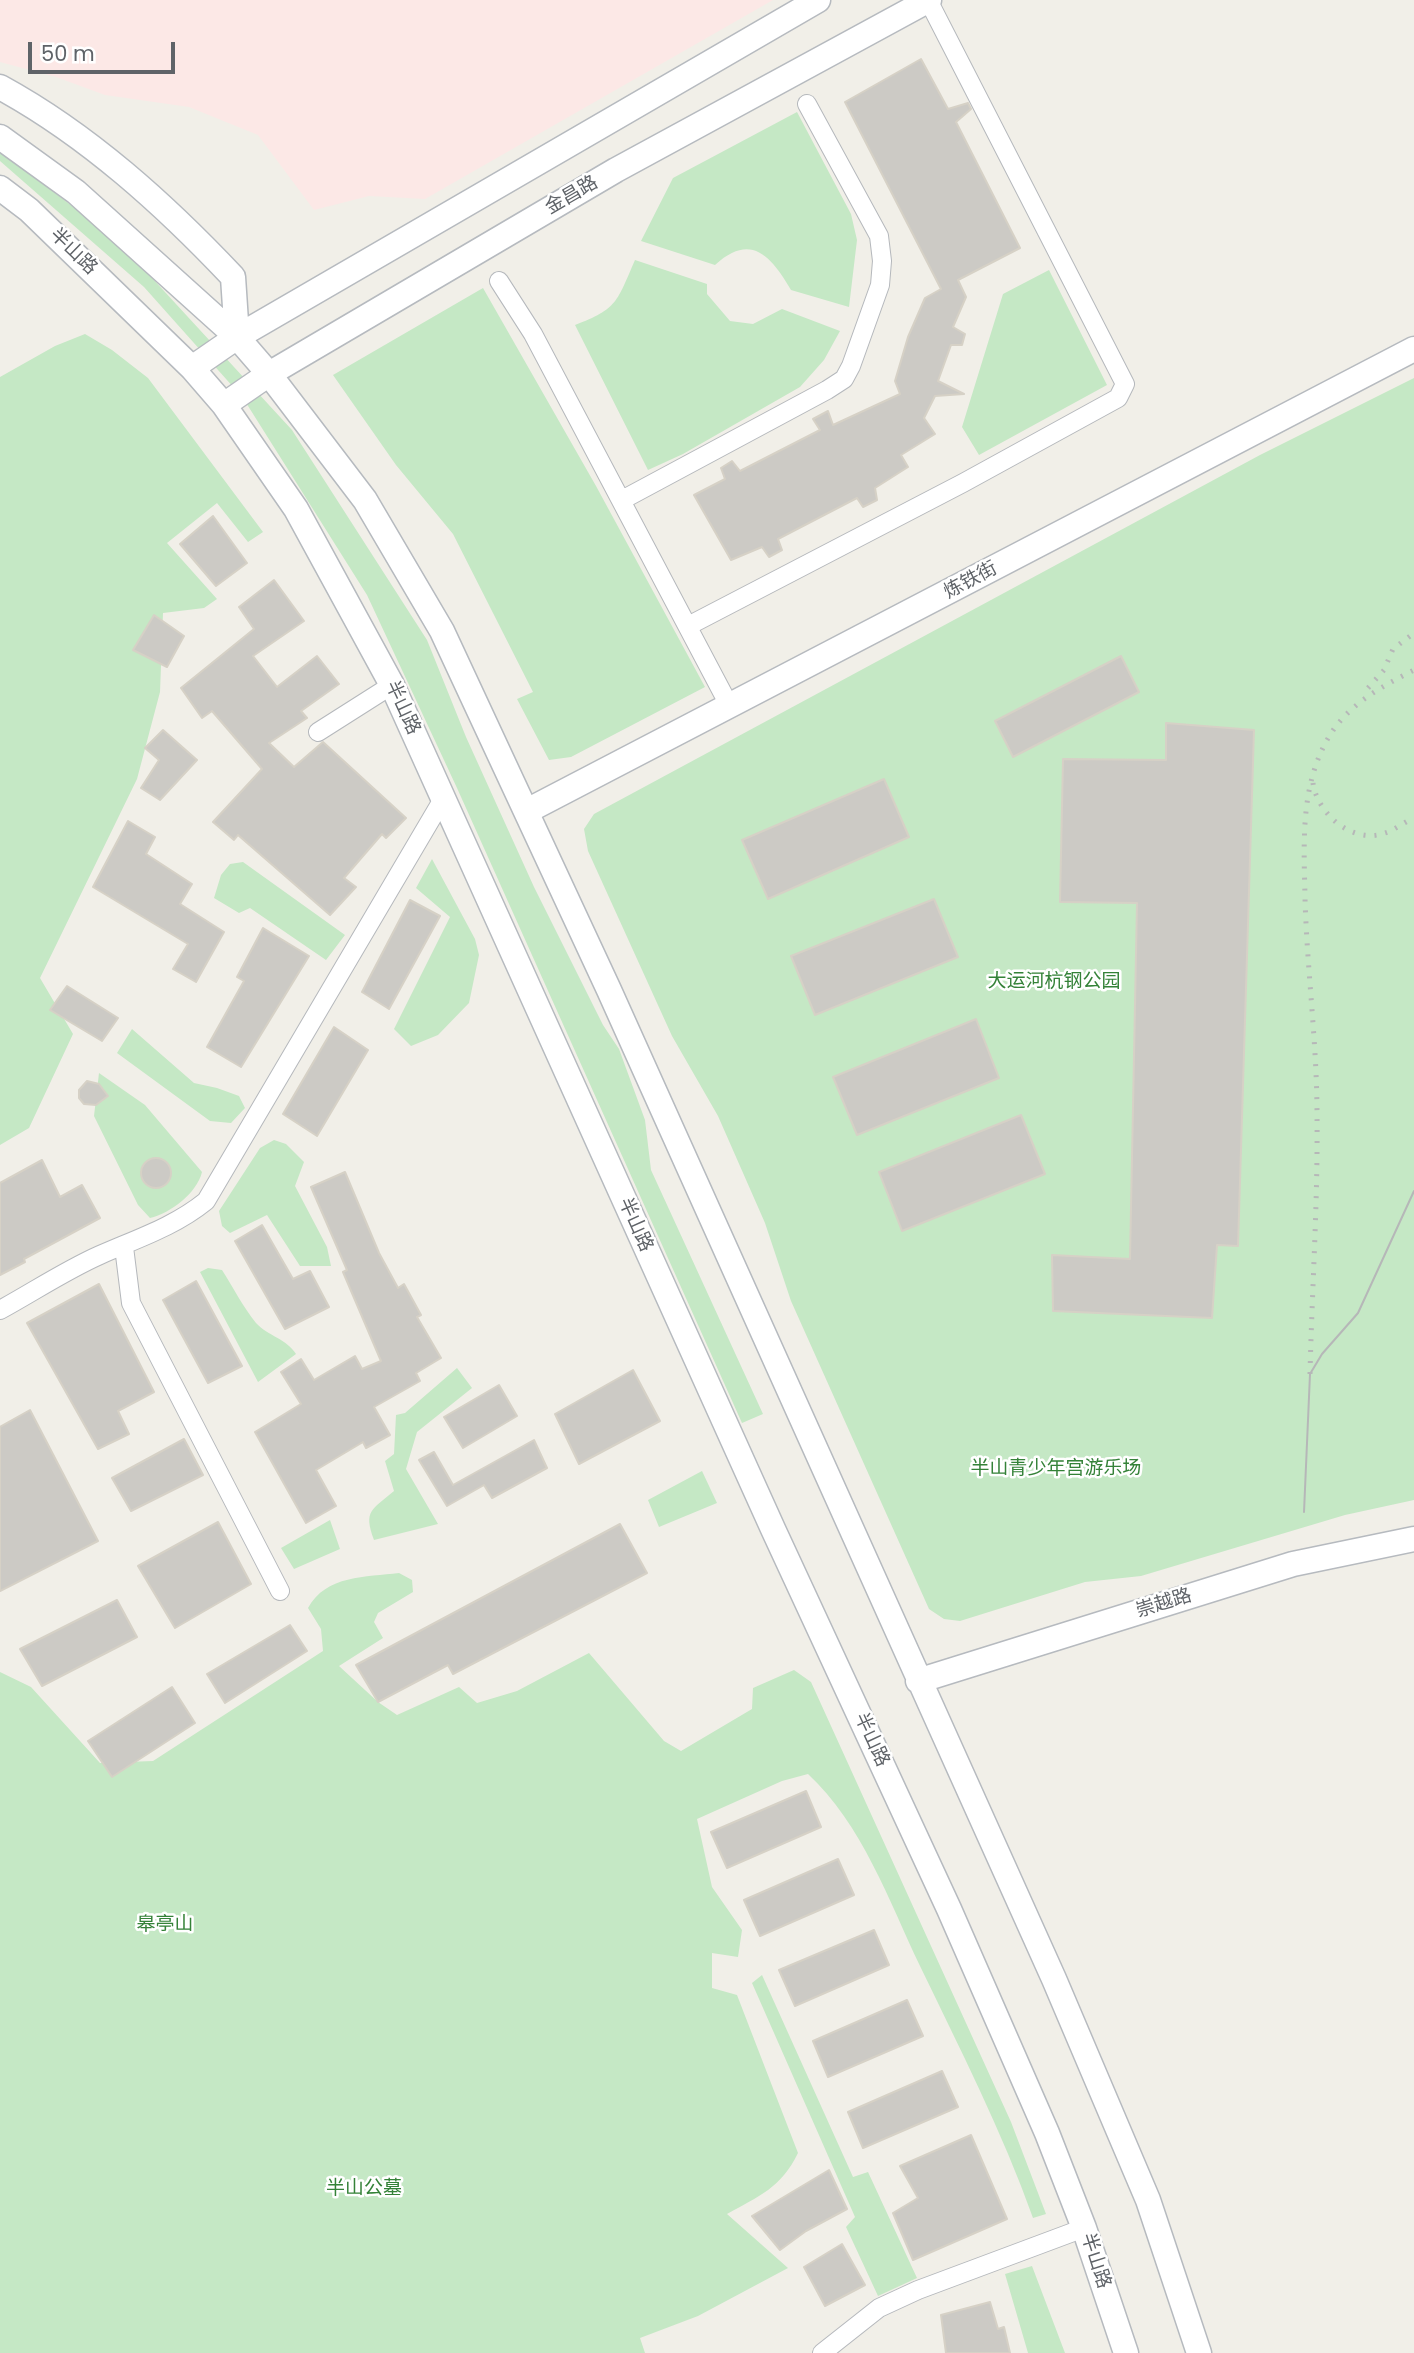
<!DOCTYPE html>
<html>
<head>
<meta charset="utf-8">
<style>
  body { margin:0 }
  #map { position:relative; width:1414px; height:2353px; overflow:hidden; background:#f1efe8; font-family:Poppins,sans-serif }
  canvas { display:block }
  .scale { position:absolute; left:28px; top:42px; width:147px; height:32px; box-sizing:border-box; border:4px solid #5f6368; border-top:0; padding-left:9px; font-size:21px; line-height:24px; white-space:nowrap; color:#5f6368; -webkit-text-stroke:5px #fff; paint-order:stroke }
</style>
</head>
<body>
<div id="map">
<canvas width="1414" height="2353"></canvas>
<div class="scale">50 m</div>
</div>
<script>
const g = document.querySelector('canvas').getContext('2d');
g.lineJoin = 'round';
function fillPath(path, color) { g.fillStyle = color; g.fill(path, 'evenodd'); }
function strokePath(path, color, width, dash) { g.strokeStyle = color; g.lineWidth = width; g.lineCap = dash ? 'butt' : 'round'; g.setLineDash(dash || []); g.stroke(path); }
function write(font, color, halo, rows, align = 'center') {
  g.font = font + ' Poppins,"Noto Sans SC",sans-serif'; g.lineWidth = 5; g.setLineDash([]); g.textBaseline = 'middle'; g.strokeStyle = halo; g.fillStyle = color; for (const [text, x, y, turn = 0] of rows) {
    g.save(); g.translate(x, y); g.rotate((+turn || 0) * Math.PI / 180); g.textAlign = isNaN(turn) ? turn : align; if (halo) g.strokeText(text, 0, 0); g.fillText(text, 0, 0); g.restore();
  }
}
const medical = new Path2D(`
  M0,0H773L425,199L369,196L314,210L258,135L189,107L105,95L56,77L0,62Z`);
const green = new Path2D(`
  M797,112L851,214L857,240L849,307L791,290C771,256 751,232 715,265L641,241L673,178Z
  M0,151L118,241L292,430L427,640L466,737L534,887L603,1025L619,1049L645,1120L651,1170L763,1414L742,1423L457,788L367,595L243,398L144,287L0,161Z
  M635,260L707,284V294L730,321L753,324L782,309L840,331L824,360L800,387L683,454L648,470L575,325C618,309 617,301 635,260Z
  M1049,270L1107,385L979,455L962,427L1003,294Z
  M483,288L596,486L705,687L571,757L549,760L517,699L533,692L453,534L396,465L333,375Z
  M85,334L112,350L148,378L263,532L248,542L217,503L167,543L217,599L204,608L163,613L160,692L137,779L40,978L73,1034L29,1128L0,1145V377L55,346Z
  M1414,378V1500L1345,1515L1141,1576L1085,1582L960,1621L944,1619L929,1609L791,1301L765,1223L718,1116L672,1036L588,851L584,829L594,814L1260,455Z
  M432,859L475,939L479,955L469,1003L438,1035L411,1046L394,1029L450,917L416,888Z
  M243,862L345,935L326,960L250,908L239,913L214,898L221,875L230,864Z
  M132,1029L194,1083L217,1088L239,1096L245,1108L231,1123L210,1121L117,1053Z
  M99,1073L145,1105L202,1172C197,1193 171,1213 150,1218L138,1205L94,1116Z
  M274,1140L286,1144L304,1162L295,1186L327,1247L331,1266H300L267,1215L230,1233L222,1226L219,1211L260,1148Z
  M208,1268L222,1270C233,1287 243,1307 256,1323C268,1336 287,1339 296,1354L258,1382L200,1272Z
  M457,1368L472,1388L417,1432L406,1469L438,1524L374,1540C363,1510 372,1510 394,1491L385,1461L394,1454L396,1415L405,1413Z
  M702,1471L717,1503L659,1527L648,1500Z
  M330,1520L340,1549L294,1569L281,1548Z
  M399,1573L412,1580L413,1592L378,1613L374,1622L383,1638L339,1666L378,1702L397,1715L459,1687L477,1703L517,1691L589,1653L664,1741L681,1751L752,1709L753,1688L794,1670L811,1682L1011,2122L1046,2214L1033,2218C1002,2131 960,2049 920,1966C889,1901 862,1824 808,1774L782,1781L697,1819L712,1887L742,1930L738,1957L712,1953V1988L737,1995L798,2153C781,2188 759,2196 727,2214L788,2268L698,2316L640,2338L645,2353H0V1672L31,1687L100,1763L153,1761L323,1651L321,1629L308,1608C326,1575 366,1577 399,1573Z
  M762,1975L853,2177L868,2172L917,2278L878,2296L846,2227L855,2217L752,1983Z
  M1032,2266L1065,2353H1028L1005,2274Z`);
const building = new Path2D(`
  M921,59L948,109L968,103L971,109L956,122L1020,248L958,280L966,297L953,327L965,334L962,345H951L938,381L964,394L935,396L924,418L935,434L901,455L908,467L875,488L877,500L863,507L857,498L778,539L782,550L769,557L762,547L731,560L694,495L725,479L721,468L732,461L740,471L820,430L813,419L828,411L833,425L900,394L895,381L908,337L925,298L941,289L845,102Z
  M213,516L247,563L216,586L180,544Z
  M274,580L304,621L253,656L277,687L317,656L339,684L301,711L307,718L269,743L294,767L323,742L406,818L386,838L382,834L344,878L356,887L330,915L238,835L234,840L213,822L262,769L212,711L202,718L181,688L254,629L239,607Z
  M154,615L184,636L167,667L133,650Z
  M1121,656L1139,692L1013,757L995,721Z
  M1166,723L1254,730L1238,1246L1217,1245L1212,1318L1053,1311L1052,1255L1130,1259L1137,903L1060,902L1063,759L1166,760Z
  M163,730L197,760L160,800L141,788L159,760L145,748Z
  M884,779L909,837L768,899L742,840Z
  M128,821L155,837L146,854L192,884L180,904L224,932L196,982L173,969L188,944L93,887Z
  M934,899L958,957L815,1015L791,956Z
  M410,900L440,916L389,1009L362,992Z
  M263,928L309,956L241,1067L207,1047L244,981L237,977Z
  M67,986L118,1018L102,1041L50,1010Z
  M976,1019L999,1078L857,1135L833,1077Z
  M334,1027L368,1050L317,1136L283,1114Z
  M87,1081L99,1084L108,1096L96,1105L84,1104L79,1098V1090Z
  M1021,1115L1045,1174L902,1231L879,1172Z
  M141 1173a15 15 0 1 1 30 0a15 15 0 1 1-30 0Z
  M42,1160L60,1197L82,1185L100,1218L24,1259L25,1262L0,1275V1183Z
  M345,1172L379,1253L398,1288L404,1284L421,1315L417,1317L441,1358L416,1373L420,1381L374,1407L390,1435L366,1448L363,1442L316,1470L336,1506L306,1523L255,1432L301,1404L281,1372L301,1359L314,1380L355,1356L362,1369L381,1361L343,1272L347,1270L311,1187Z
  M262,1225L293,1279L310,1271L329,1307L285,1329L235,1241Z
  M196,1281L242,1366L208,1383L163,1300Z
  M99,1284L154,1392L118,1411L129,1434L98,1449L27,1323Z
  M633,1370L660,1421L579,1464L555,1414Z
  M499,1385L517,1416L463,1448L444,1417Z
  M30,1410L98,1541L0,1591V1427Z
  M184,1439L203,1475L131,1511L112,1478Z
  M534,1440L547,1468L492,1498L484,1485L447,1506L419,1460L434,1452L453,1485Z
  M218,1522L251,1584L175,1628L138,1566Z
  M620,1524L647,1573L453,1674L448,1665L378,1702L356,1665Z
  M117,1600L137,1637L42,1686L20,1649Z
  M290,1625L307,1651L225,1703L207,1674Z
  M172,1687L195,1723L112,1777L88,1741Z
  M806,1791L821,1827L727,1868L711,1832Z
  M838,1859L854,1895L760,1936L744,1900Z
  M874,1930L889,1965L795,2006L779,1970Z
  M907,2000L923,2036L828,2077L813,2041Z
  M942,2071L958,2107L863,2148L848,2112Z
  M971,2135L1007,2219L913,2260L893,2213L918,2198L900,2166Z
  M829,2170L847,2209L806,2231L780,2250L752,2216Z
  M842,2244L865,2285L825,2306L804,2267Z
  M990,2302L998,2329L1004,2327L1010,2353H946L941,2315Z`);
const street = new Path2D(`
  M499,281L533,334L730,707
  M622,500L827,390L844,379L851,366L880,285L882,261L879,236L807,104
  M688,626L963,483L1118,398L1125,384L928,0
  M318,732L392,685
  M124,1247L131,1303L280,1591
  M0,1310C33,1292 66,1270 100,1255C136,1239 174,1227 206,1201L443,799
  M822,2353L879,2308L918,2290L1084,2228`);
const secondary = new Path2D(`
  M0,87C88,135 165,205 233,277L237,337
  M0,137L76,192L237,337L269,374L365,500L442,631L609,990L1054,1979L1148,2200L1199,2353
  M0,188L29,210L192,368L224,405L296,509L392,685L773,1529L949,1909L1047,2133L1084,2228L1126,2353
  M192,368L237,337L818,0
  M224,405L269,374L616,170L929,0
  M527,811L1414,349
  M918,1681L1293,1564L1414,1539`);
const tram = new Path2D(`
  M1304,1512L1310,1374L1322,1354L1358,1313L1414,1191`);
const rail = new Path2D(`
  M1368,688L1384,670L1393,649L1414,633
  M1313,783C1317,813 1352,845 1385,833C1395,830 1404,822 1414,818
  M1310,1374C1312,1288 1318,1201 1317,1115C1317,1043 1307,970 1305,898C1304,846 1300,790 1326,742C1345,706 1379,688 1414,670`);
const streetNames = [
  ["金昌路",572,196,-30],
  ["半山路",73,252,44],
  ["炼铁街",971,581,-28],
  ["半山路",402,708,65],
  ["半山路",635,1225,66],
  ["崇越路",1164,1604,-17],
  ["半山路",871,1740,65],
  ["半山路",1095,2261,72]
];
const parkNames = [
  ["大运河杭钢公园",1054,982],
  ["半山青少年宫游乐场",1056,1469],
  ["皋亭山",165,1925],
  ["半山公墓",364,2189]
];
fillPath(medical, '#fce8e6');
fillPath(green, '#c5e8c5');
fillPath(building, '#cccac5');
strokePath(building, '#d6d1c6', 2);
strokePath(street, '#b5b8bc', 20);
strokePath(secondary, '#b6babf', 27);
strokePath(street, '#fff', 18);
strokePath(secondary, '#fff', 24);
strokePath(tram, '#b6b7b8', 2);
strokePath(rail, '#b6b7b8', 5, [2, 9]);
write('19px', '#5f6368', '#fff', streetNames);
write('19px', '#348238', '#fff', parkNames);
</script>
</body>
</html>
